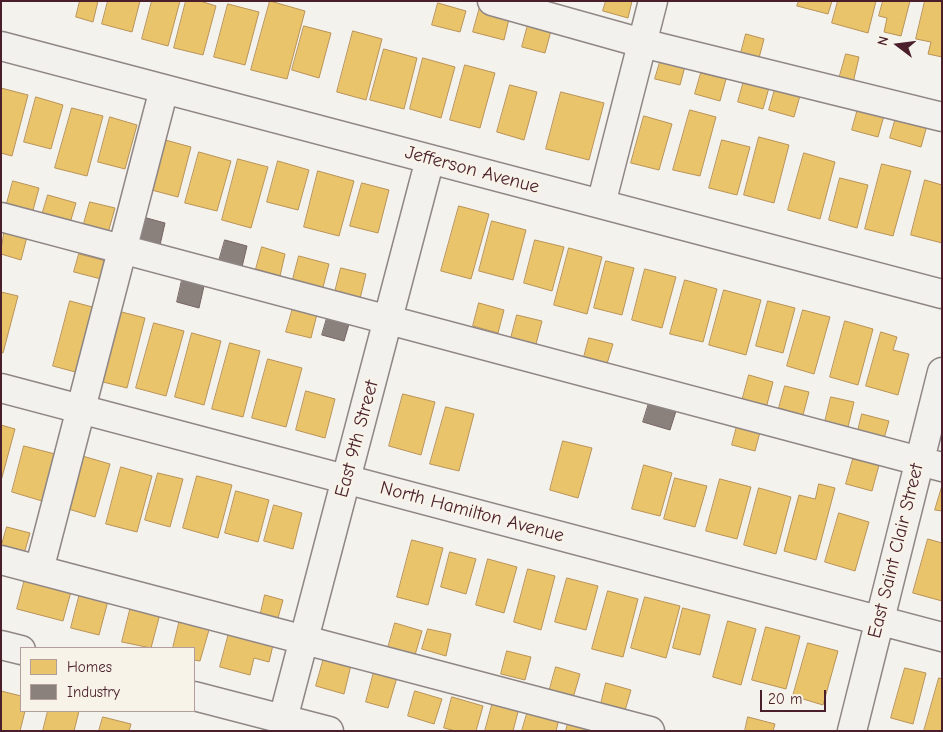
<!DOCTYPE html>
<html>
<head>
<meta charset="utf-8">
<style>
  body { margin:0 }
  #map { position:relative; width:943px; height:732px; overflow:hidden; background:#f4f2ec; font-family:"Comic Neue",sans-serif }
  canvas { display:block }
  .frame { position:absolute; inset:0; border:2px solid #4a1f2b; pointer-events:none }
  .legend { position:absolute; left:20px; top:647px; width:175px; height:65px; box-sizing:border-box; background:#f7f3e8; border:1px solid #b29e9c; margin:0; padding:6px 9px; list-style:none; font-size:15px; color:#4a1f2b }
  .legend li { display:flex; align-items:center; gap:10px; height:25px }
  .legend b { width:25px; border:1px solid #b29e9c }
  .north { position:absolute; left:873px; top:20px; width:50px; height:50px; -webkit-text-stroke:4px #f7f3e8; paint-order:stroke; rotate:285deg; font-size:14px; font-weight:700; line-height:20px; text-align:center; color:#4a1f2b }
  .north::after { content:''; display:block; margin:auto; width:18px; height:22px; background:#4a1f2b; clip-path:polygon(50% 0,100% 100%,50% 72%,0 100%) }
  .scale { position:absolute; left:760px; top:690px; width:66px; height:22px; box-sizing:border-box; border:2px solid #4a1f2b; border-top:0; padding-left:6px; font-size:15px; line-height:18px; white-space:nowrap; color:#4a1f2b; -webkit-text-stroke:4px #f7f3e8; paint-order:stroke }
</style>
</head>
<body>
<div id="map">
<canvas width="943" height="732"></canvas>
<div class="frame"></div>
<ul class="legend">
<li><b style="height:14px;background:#e9c46a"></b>Homes</li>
<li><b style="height:14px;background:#8a817c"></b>Industry</li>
</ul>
<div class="north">N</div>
<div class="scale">20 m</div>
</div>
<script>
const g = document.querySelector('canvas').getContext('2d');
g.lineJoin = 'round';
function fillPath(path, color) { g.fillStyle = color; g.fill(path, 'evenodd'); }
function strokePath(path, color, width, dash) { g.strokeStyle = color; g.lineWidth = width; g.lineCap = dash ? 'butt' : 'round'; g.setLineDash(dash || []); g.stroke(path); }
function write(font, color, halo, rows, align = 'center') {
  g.font = font + ' "Comic Neue",sans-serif'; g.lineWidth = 5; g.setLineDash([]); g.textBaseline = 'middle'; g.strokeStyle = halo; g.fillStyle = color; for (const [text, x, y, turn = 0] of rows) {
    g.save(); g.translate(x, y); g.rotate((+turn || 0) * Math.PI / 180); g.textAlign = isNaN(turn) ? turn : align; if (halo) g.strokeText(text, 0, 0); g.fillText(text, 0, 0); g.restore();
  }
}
const homes = new Path2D(`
  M80,1H98L93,22L76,17Z
  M108,1H140L132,32L102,24Z
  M152,1H180L168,46L142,39Z
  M186,1H200L216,6L203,55L174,48Z
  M270,1L305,11L287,79L251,70Z
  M606,1H632L628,18L603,11Z
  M799,1H832L828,14L797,6Z
  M838,1H876L868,33L832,23Z
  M883,1H910L901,36L884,32L887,18L879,16Z
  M925,1H942V57L928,54L931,42L916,39Z
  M438,3L466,11L460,32L432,25Z
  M228,4L259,12L245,65L214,57Z
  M480,7L510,15L504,40L473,32Z
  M529,21L552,27L545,53L522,47Z
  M304,26L331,33L319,78L292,70Z
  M353,31L382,39L366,100L337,92Z
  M746,34L764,39L759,58L741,53Z
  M384,49L417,58L404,109L370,100Z
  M663,52L687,59L680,85L655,79Z
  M846,54L859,57L853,83L839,79Z
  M423,58L455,67L441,118L410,109Z
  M465,65L495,73L480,128L450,120Z
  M701,73L726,79L720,101L695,94Z
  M745,77L770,84L763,109L738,102Z
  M510,85L537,92L524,140L497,132Z
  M776,86L801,92L794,117L769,110Z
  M1,88L28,95L12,156L1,153Z
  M561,92L604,103L589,160L546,149Z
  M36,97L63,105L51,149L24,142Z
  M859,105L885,112L878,137L852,130Z
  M72,108L103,116L87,176L55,168Z
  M690,110L716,117L700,176L673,170Z
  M897,114L928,122L921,147L890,138Z
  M644,116L672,124L659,170L631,163Z
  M110,117L137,125L125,169L98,162Z
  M759,137L789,145L774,203L744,195Z
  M158,138L191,147L178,197L144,188Z
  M722,140L750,147L737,195L709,188Z
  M199,152L231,161L217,211L185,203Z
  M804,153L835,162L820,219L788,210Z
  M238,159L268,167L251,228L222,220Z
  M278,161L309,170L298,210L267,202Z
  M882,164L911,171L893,236L865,229Z
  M318,171L354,181L339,236L304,227Z
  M840,178L868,185L857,228L829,220Z
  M925,180L942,185V243L911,235Z
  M13,181L39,188L32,214L6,207Z
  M362,183L389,190L378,233L350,226Z
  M48,195L76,203L70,223L42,215Z
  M90,202L115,208L108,233L83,227Z
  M459,206L489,214L471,279L441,271Z
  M492,221L526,230L513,280L479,271Z
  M5,227L28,233L21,260L1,254Z
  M535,240L564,247L552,291L524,283Z
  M262,247L285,254L280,276L256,269Z
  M569,248L602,257L587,314L554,305Z
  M79,254L106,261L101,279L74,272Z
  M299,256L329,264L322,291L292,283Z
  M606,261L634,268L622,315L594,308Z
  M341,268L366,274L359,303L334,296Z
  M645,269L676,277L662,328L632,320Z
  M685,280L717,289L703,342L670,334Z
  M724,290L761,300L746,355L709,345Z
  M1,292L18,296L3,353L1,352Z
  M70,301L96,308L79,373L53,366Z
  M768,301L795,308L783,353L756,346Z
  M479,303L504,310L498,333L473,326Z
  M293,308L317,314L311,338L286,332Z
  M114,310L145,318L127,388L95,380Z
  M803,310L830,317L814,374L787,366Z
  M517,315L542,321L534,352L509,346Z
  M845,321L873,329L858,385L830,377Z
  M154,323L184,331L166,396L136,388Z
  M881,332L897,337L893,350L909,354L898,395L866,386Z
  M192,333L221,341L204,405L175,397Z
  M589,338L613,344L606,367L583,361Z
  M230,343L260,351L243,417L212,409Z
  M268,359L302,368L286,427L252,418Z
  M749,375L773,382L765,412L741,405Z
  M785,386L809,392L803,415L779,408Z
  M306,391L335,399L325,438L296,430Z
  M403,394L435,402L421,455L389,446Z
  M831,397L854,402L848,427L825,422Z
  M446,407L474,414L459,471L430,464Z
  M862,414L889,421L883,442L857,435Z
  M1,425L15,429L1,481Z
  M737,426L760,432L755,451L732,445Z
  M563,441L592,448L578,498L550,490Z
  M24,446L55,454L42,501L12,492Z
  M79,455L110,464L95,517L65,508Z
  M853,459L879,465L872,491L846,484Z
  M644,465L672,473L660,516L632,509Z
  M121,467L152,476L137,532L106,524Z
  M158,473L183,479L170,527L145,520Z
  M197,476L232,485L218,538L183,528Z
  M675,478L707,486L695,527L664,519Z
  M720,479L751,487L737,539L706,531Z
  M819,484L835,488L816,560L784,551L799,495L815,499Z
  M942,486V511L935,510Z
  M759,488L791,497L776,554L744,545Z
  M236,491L269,500L258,542L225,533Z
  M274,505L302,513L293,549L264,541Z
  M839,513L869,522L855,571L825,562Z
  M7,527L30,533L24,554L1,548Z
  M928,539L942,543V601L913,593Z
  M412,540L443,548L428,605L397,597Z
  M450,552L476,559L466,594L441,587Z
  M488,559L517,567L504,613L476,605Z
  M528,569L555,576L541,630L514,622Z
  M26,575L72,588L63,621L17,609Z
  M567,578L598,586L586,630L555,622Z
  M81,589L109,597L99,635L71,628Z
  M608,591L638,599L623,657L592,649Z
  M265,595L283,600L276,625L259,621Z
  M645,597L680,606L666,658L631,648Z
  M132,602L161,610L151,648L122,642Z
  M683,608L710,615L700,655L673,648Z
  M181,615L211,623L200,661L194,660V648H173Z
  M728,621L756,629L741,685L713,677Z
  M395,623L422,631L415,655L388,648Z
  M766,627L800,636L786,689L752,680Z
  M230,629L274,641L269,662L254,658L250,675L220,667Z
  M428,629L451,634L446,656L422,649Z
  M808,643L838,651L823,705L793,696Z
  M507,651L531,657L525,680L501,674Z
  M325,654L352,661L344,694L316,686Z
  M556,667L580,674L573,698L549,692Z
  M375,668L398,674L388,708L366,702Z
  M905,668L926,673L913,724L891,718Z
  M939,678L942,679V731H924Z
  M606,683L631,690L624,714L600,708Z
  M1,691L21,696V711H25L20,731H1Z
  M415,691L442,699L434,724L408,716Z
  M452,697L483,706L476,731H456L444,728Z
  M494,698L520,704L513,731H485Z
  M529,707L560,715L556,731H522Z
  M48,711H79L74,731H43Z
  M103,717L131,724L129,731H99Z
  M748,717L775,724L773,731H745Z
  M569,719L597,731H566Z`);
const industry = new Path2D(`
  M143,217L165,223L160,245L137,239Z
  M225,240L247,246L242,267L219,261Z
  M182,280L204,286L199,308L177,302Z
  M327,318L349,324L344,341L322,335Z
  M649,403L676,411L670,430L643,422Z`);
const minor = new Path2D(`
  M492,1L642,43L942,117
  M1,46L942,294
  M601,204L653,1
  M1,217L942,467
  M1,388L942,637
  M1,560L650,731
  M39,570L164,89
  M1,645L21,650
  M194,696L329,731
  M283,719L430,159
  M852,731L942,372`);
const streetNames = [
  ["Jefferson Avenue",472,170,15],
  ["East 9th Street",357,439,-75],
  ["North Hamilton Avenue",472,512,15],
  ["East Saint Clair Street",896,551,-76]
];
fillPath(homes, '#e9c46a');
strokePath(homes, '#b99257', 1);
fillPath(industry, '#8a817c');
strokePath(industry, '#776464', 1);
strokePath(minor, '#8f8685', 31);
strokePath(minor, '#f2f1ed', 28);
write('19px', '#4a1f2b', '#f7f3e8', streetNames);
</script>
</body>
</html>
